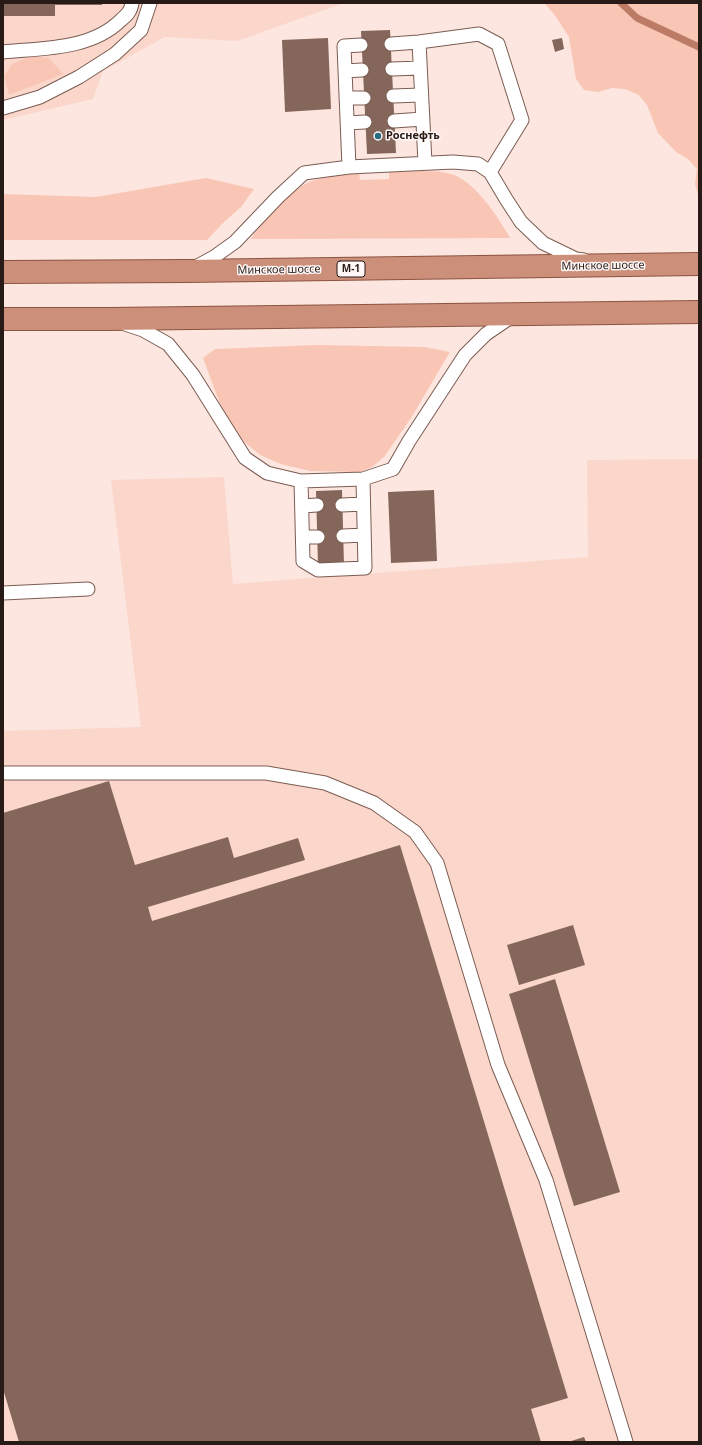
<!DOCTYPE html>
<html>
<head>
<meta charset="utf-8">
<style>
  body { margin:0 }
  #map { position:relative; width:702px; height:1445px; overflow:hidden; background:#fce6df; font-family:"Noto Sans",sans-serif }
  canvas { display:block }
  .frame { position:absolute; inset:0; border:4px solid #281b17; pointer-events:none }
</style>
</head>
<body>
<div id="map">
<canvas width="702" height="1445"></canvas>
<div class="frame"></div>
</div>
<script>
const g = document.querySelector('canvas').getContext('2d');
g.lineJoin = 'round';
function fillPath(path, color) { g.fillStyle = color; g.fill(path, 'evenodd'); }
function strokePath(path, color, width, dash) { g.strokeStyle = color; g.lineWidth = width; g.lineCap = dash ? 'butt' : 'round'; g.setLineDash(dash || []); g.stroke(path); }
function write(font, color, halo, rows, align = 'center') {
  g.font = font + ' "Noto Sans",sans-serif'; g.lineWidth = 3; g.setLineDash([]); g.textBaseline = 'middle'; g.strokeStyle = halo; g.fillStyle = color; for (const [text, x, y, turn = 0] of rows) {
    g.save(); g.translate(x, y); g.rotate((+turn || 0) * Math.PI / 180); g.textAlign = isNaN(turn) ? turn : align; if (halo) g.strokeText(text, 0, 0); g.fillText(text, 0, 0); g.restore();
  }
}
const built = new Path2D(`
  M3,3H344L237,41L165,37L103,71L93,99L3,120Z
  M699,459V1442H3V731L141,727L111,480L224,477L233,584L588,557L587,460Z`);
const green = new Path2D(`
  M544,3H699V198L695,184L697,169L688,159L676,152L658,133L647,105L639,95L625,89L612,88L598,92L584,90L576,79L569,37L554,14Z
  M31,56L49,58L63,74L9,95L4,76L12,64Z
  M389,172C409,172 431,169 451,174C474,180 499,218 510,238L251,239C257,228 266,220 274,211C282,203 290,194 300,187C317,176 339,175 359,173L360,180L389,179Z
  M206,178L254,189L241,207L223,223L207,240H3V194L96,197Z
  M316,345L425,347L450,352L411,418L384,457L372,467L360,472L310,471L281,464L260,455L242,440L230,422L220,404L203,358L215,349Z`);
const stream = new Path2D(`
  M621,3L637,18L699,47`);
const building = new Path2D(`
  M3,3H102V5H55V16H3Z
  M390,30L396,153L367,154L361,31Z
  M328,38L331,109L285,112L282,40Z
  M562,38L564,49L555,52L552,40Z
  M342,490L344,565L318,566L316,491Z
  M434,490L437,561L391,563L388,492Z
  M109,781L135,865L228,837L234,858L298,838L305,860L148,907L152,921L400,845L568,1398L531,1409L541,1442H19L3,1389V813Z
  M573,925L585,965L519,985L507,945Z
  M555,979L620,1192L574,1206L509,994Z
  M584,1437L586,1442H568Z`);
const service = new Path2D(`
  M419,42L425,163
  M391,44L419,42L479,34L498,44L522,120L490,172
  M3,52C42,48 91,50 121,20C127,15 131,11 132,3
  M392,69L420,68
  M345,71L362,70
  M393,96L421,95
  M346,98H364
  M3,108L40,97L79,77L115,54L141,30L150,3
  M394,121L423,119
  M347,123L365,122
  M349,167L344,46L361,45
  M194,268L214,257L235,242L278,197L304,173L349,167L453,162L478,164L490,172L506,199L521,222L543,243L576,259L584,260
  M125,324L143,330L168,344L193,375L245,458L267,473L301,481L363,479L393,469L409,441L465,355L486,334L508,319L514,318
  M301,481L303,561L318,570L365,568L363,479
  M342,505L363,504
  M302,506L317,505
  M343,536L364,535
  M303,537H318
  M3,593L88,589
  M3,773H266L325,783L374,803L415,832L437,863L498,1065L546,1180L626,1442`);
const trunk = new Path2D(`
  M3,272L187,271L699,264
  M3,319H109L699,312`);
const markers = [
  [378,136,4,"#286a7d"]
];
const shields = [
  [351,269,28]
];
const shieldNames = [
  ["М-1",351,269]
];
const poiNames = [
  ["Роснефть",386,136]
];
const streetNames = [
  ["Минское шоссе",603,266,-1],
  ["Минское шоссе",279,270,-1]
];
fillPath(built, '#fbd7cb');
fillPath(green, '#f9c6b5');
strokePath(stream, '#bc7b65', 7);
fillPath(building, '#85665b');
strokePath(service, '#7b5c52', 15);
strokePath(trunk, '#8b5441', 24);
strokePath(service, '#fff', 13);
strokePath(trunk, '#cc8f7a', 22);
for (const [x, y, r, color] of markers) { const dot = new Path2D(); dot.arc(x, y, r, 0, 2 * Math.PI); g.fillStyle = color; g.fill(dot); strokePath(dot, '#fff7f5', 1.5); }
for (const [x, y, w] of shields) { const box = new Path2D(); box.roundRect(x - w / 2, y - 8, w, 16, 3); g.fillStyle = '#fff7f5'; g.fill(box); strokePath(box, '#281b17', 1); }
write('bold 10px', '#281b17', null, shieldNames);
write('bold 11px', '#281b17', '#fff7f5', poiNames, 'left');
write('11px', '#281b17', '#fff7f5', streetNames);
</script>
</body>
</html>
